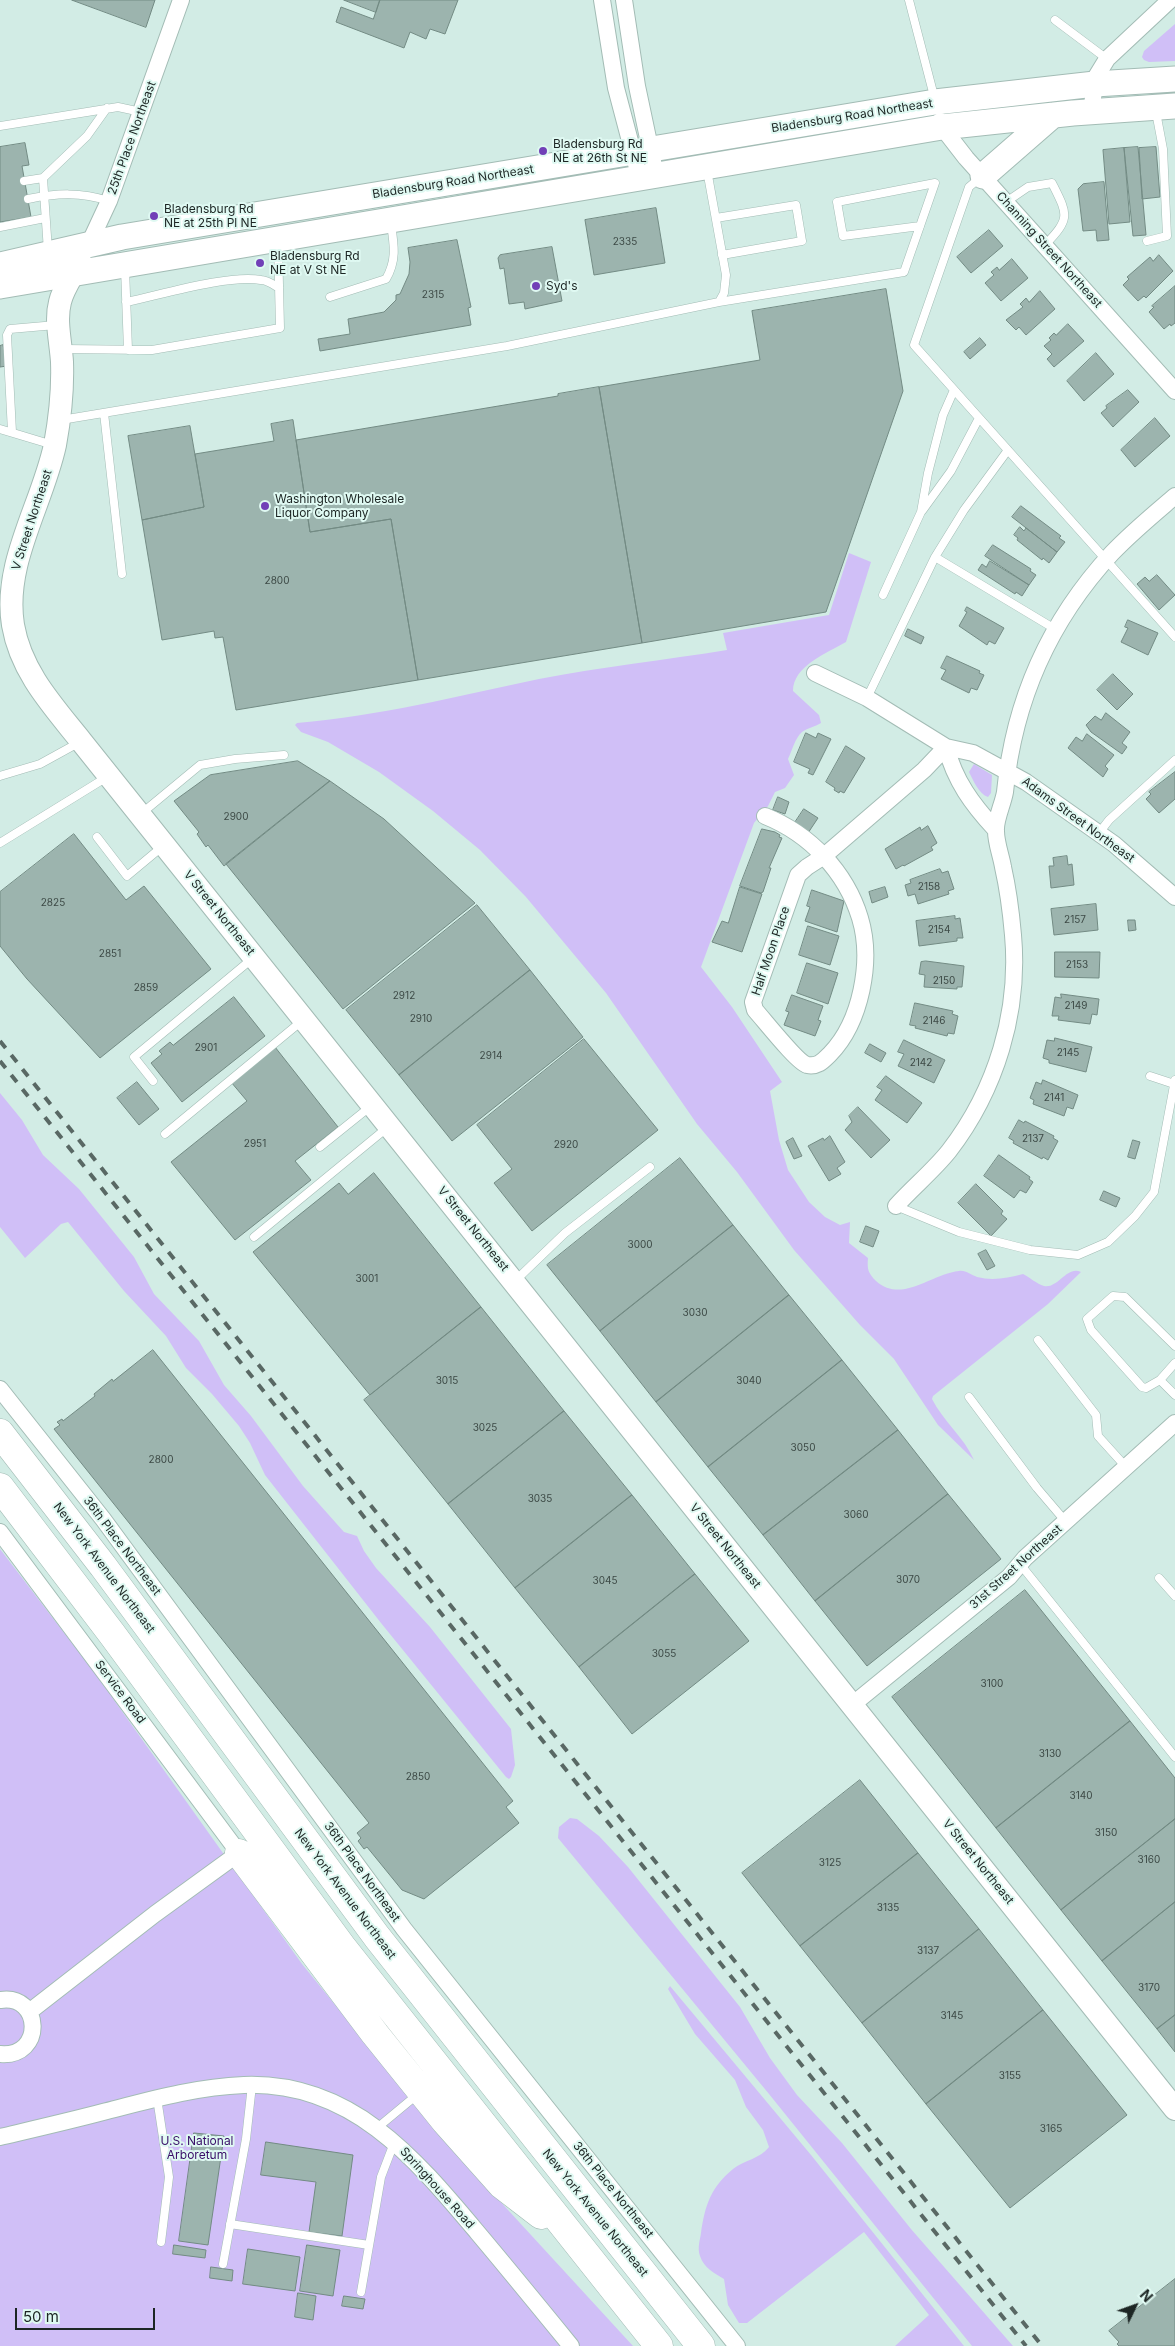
<!DOCTYPE html>
<html>
<head>
<meta charset="utf-8">
<style>
  body { margin:0 }
  #map { position:relative; width:1175px; height:2346px; overflow:hidden; background:#d2ece5; font-family:Inter,sans-serif }
  canvas { display:block }
  .north { position:absolute; left:1110px; top:2281px; width:50px; height:50px; -webkit-text-stroke:4px #dff9f2; paint-order:stroke; rotate:48deg; font-size:14px; font-weight:700; line-height:20px; text-align:center; color:#1d2624 }
  .north::after { content:''; display:block; margin:auto; width:18px; height:22px; background:#1d2624; clip-path:polygon(50% 0,100% 100%,50% 72%,0 100%) }
  .scale { position:absolute; left:15px; top:2308px; width:140px; height:22px; box-sizing:border-box; border:2px solid #1d2624; border-top:0; padding-left:6px; font-size:15px; line-height:18px; white-space:nowrap; color:#1d2624; -webkit-text-stroke:4px #dff9f2; paint-order:stroke }
</style>
</head>
<body>
<div id="map">
<canvas width="1175" height="2346"></canvas>
<div class="north">N</div>
<div class="scale">50 m</div>
</div>
<script>
const g = document.querySelector('canvas').getContext('2d');
g.lineJoin = 'round';
function fillPath(path, color) { g.fillStyle = color; g.fill(path, 'evenodd'); }
function strokePath(path, color, width, dash) { g.strokeStyle = color; g.lineWidth = width; g.lineCap = dash ? 'butt' : 'round'; g.setLineDash(dash || []); g.stroke(path); }
function write(font, color, halo, rows, align = 'center') {
  g.font = font + ' Inter,sans-serif'; g.lineWidth = 4; g.setLineDash([]); g.textBaseline = 'middle'; g.strokeStyle = halo; g.fillStyle = color; for (const [text, x, y, turn = 0] of rows) {
    g.save(); g.translate(x, y); g.rotate((+turn || 0) * Math.PI / 180); g.textAlign = isNaN(turn) ? turn : align; if (halo) g.strokeText(text, 0, 0); g.fillText(text, 0, 0); g.restore();
  }
}
const green = new Path2D(`
  M1175,24V61L1149,62L1144,60L1142,57L1144,51Z
  M849,553L871,562L846,642C827,653 793,666 793,691L819,715L821,723C815,727 807,728 802,732C795,738 792,751 788,759L794,775L785,788L775,792L768,806L754,823L701,967L732,1007L782,1082L770,1091L779,1140L788,1170L809,1202L825,1217L840,1225L850,1222L849,1243L868,1258C867,1269 868,1273 876,1281C902,1304 931,1274 959,1271C966,1270 971,1275 977,1277C993,1281 1007,1278 1023,1274C1029,1277 1037,1284 1044,1286C1058,1289 1067,1265 1081,1272L1048,1304L933,1396L932,1399C943,1421 964,1437 974,1460L938,1425L894,1359L860,1325L794,1250L737,1172L697,1124L606,993L526,897L480,850L433,811L379,772L328,742L301,732L295,725L297,723C380,716 458,696 539,679C601,667 665,660 727,650L723,633L829,615Z
  M974,764L992,775L991,793L988,797C979,794 973,780 969,772Z
  M0,1093L22,1120L43,1155L79,1189L134,1257L154,1294L199,1341L224,1385L251,1416L303,1486L344,1532L357,1536L364,1551L376,1568L430,1627L511,1729L515,1765L511,1777L509,1779L506,1777L381,1623L265,1475L250,1443L239,1426L212,1394L186,1368L166,1336L124,1291L68,1222L61,1224L25,1258L0,1227Z
  M0,1549L94,1672L302,1964L452,2149L633,2346H0Z
  M570,1818L577,1819L599,1836L628,1867L740,2007L770,2058L797,2095L842,2143L911,2229L1013,2346H972L769,2094L558,1838L559,1827Z
  M670,1986L811,2155L964,2346H895L929,2315L864,2232L747,2323H739L728,2305L724,2279C714,2273 704,2268 700,2256C697,2248 700,2240 701,2233C705,2205 711,2187 733,2169C744,2160 760,2159 769,2147L763,2130L746,2107L735,2080L695,2034L668,1989Z`);
const building = new Path2D(`
  M72,0H155L146,27Z
  M344,0H380L376,12Z
  M380,0H458L445,34L430,29L426,39L410,32L404,48L336,22L341,7L373,19Z
  M25,143L29,165L22,166L31,217L0,222V147Z
  M1138,147L1146,235L1133,236L1124,148Z
  M1156,147L1160,197L1142,199L1139,148Z
  M1124,148L1130,222L1109,224L1103,150Z
  M1104,182L1109,240L1097,241L1096,230L1083,231L1078,189L1083,184Z
  M656,208L665,263L594,275L585,220Z
  M989,230L1003,246L971,273L957,257Z
  M457,240L471,307L468,308L471,325L320,351L318,339L350,334L348,319L384,312L396,300V295L400,294L409,274L410,262L408,248Z
  M552,247L562,301L525,309L524,302L509,304L504,268L500,269L498,258L500,255Z
  M1159,255L1173,271L1146,298L1144,296L1138,301L1123,285L1129,279L1127,277L1150,257L1153,261Z
  M1012,259L1028,278L1001,301L985,283L994,275L991,272L997,267L999,270Z
  M1175,286V323L1171,326L1170,324L1164,329L1149,312L1154,307L1152,306Z
  M886,289L903,391L826,612L642,643L599,387L760,360L752,311Z
  M1040,291L1055,309L1026,335L1019,327L1016,330L1006,320L1023,307L1020,304L1026,298L1029,302Z
  M1068,324L1084,341L1054,367L1047,359L1052,354L1044,346L1051,340L1049,338L1054,333L1056,335Z
  M980,338L986,345L970,359L964,352Z
  M3,345L7,366L0,367V346Z
  M1096,353L1114,374L1084,401L1067,381Z
  M599,387L642,643L418,680L391,519L310,532L296,440L558,396V394Z
  M1128,390L1139,402L1113,427L1101,413L1107,408L1106,406Z
  M1155,418L1170,436L1135,467L1121,450Z
  M293,420L310,532L391,519L418,680L236,710L223,637L215,638L214,631L162,640L142,520L204,507L195,454L274,441L271,424Z
  M190,426L204,507L142,520L128,436Z
  M1021,506L1061,536L1059,538L1065,542L1057,552L1012,517Z
  M1020,527L1024,531L1026,528L1057,552L1049,563L1043,558L1042,560L1017,540L1018,538L1014,535Z
  M993,545L1031,569L1030,571L1036,575L1029,585L985,556Z
  M990,561L1029,585L1022,596L1016,592L1015,594L978,570L982,564L986,567Z
  M1157,575L1175,595L1159,610L1137,584L1145,577L1149,581Z
  M967,607L1004,628L995,644L989,641L987,645L959,626L967,612L965,611Z
  M1128,620L1158,633L1148,655L1121,642L1128,628L1125,627Z
  M908,629L924,637L921,644L905,636Z
  M947,656L980,671L979,673L984,675L977,690L971,688L969,693L941,679L946,670L941,668Z
  M1113,674L1133,694L1117,710L1097,690Z
  M1106,713L1130,732L1122,743L1127,747L1122,754L1091,732L1086,725L1095,716L1101,720Z
  M806,733L816,738L818,733L831,739L813,775L808,773L810,769L794,762Z
  M1087,734L1114,755L1105,766L1108,769L1103,777L1068,748L1076,737L1082,741Z
  M846,746L865,758L844,793L840,791L839,793L834,790L835,788L826,782Z
  M298,761L330,781L224,866L208,845L206,847L197,834L199,832L174,801L210,775Z
  M1175,772V799L1159,813L1146,799L1151,794L1149,792Z
  M330,781L384,819L475,903L343,1009L226,864Z
  M778,797L789,802L785,814L773,810Z
  M804,809L818,818L808,833L794,824Z
  M928,826L937,843L931,847L933,850L904,866L903,865L896,869L885,849L920,827L921,830Z
  M762,829L775,832L780,835L779,837L782,838L769,868H771L763,892L761,893L740,886Z
  M74,834L126,900L144,886L211,969L100,1058L27,979L0,946V892Z
  M1067,856L1068,865L1072,864L1074,885L1051,888L1049,866H1054L1053,858Z
  M940,869L942,873L948,871L954,889L948,891L949,894L918,904L915,894L908,896L905,885L911,883L910,880Z
  M740,887L762,894L742,952L712,942L722,921L728,923Z
  M885,887L888,897L872,903L869,892Z
  M812,890L844,901L837,932L805,921L810,907L807,906Z
  M1096,904L1098,930L1054,935L1051,909Z
  M477,905L530,970L399,1075L346,1010Z
  M955,916V919L960,918L963,938H957V941L919,946L916,921Z
  M1128,920H1135L1136,930L1129,931Z
  M808,926L839,936L830,965L799,955Z
  M1055,952H1100L1099,978L1055,977Z
  M926,961L964,966L962,987H957V989L924,987L925,975L919,974L921,962Z
  M807,963L838,973L828,1004L797,993Z
  M530,970L583,1037L452,1141L399,1075Z
  M1061,994L1099,999L1097,1015L1092,1014L1090,1024L1058,1020L1059,1016H1052L1055,997L1061,998Z
  M792,995L823,1006L818,1020L821,1021L815,1036L784,1025L789,1012L786,1011Z
  M234,997L265,1036L182,1102L151,1063L162,1054L159,1051L170,1042L173,1045Z
  M915,1003L953,1011L952,1014L958,1016L954,1034L948,1033L947,1036L915,1028L916,1026L910,1025Z
  M1055,1038L1092,1047L1086,1072L1049,1063V1060L1043,1058L1047,1040L1054,1041Z
  M584,1039L658,1130L532,1231L494,1183L512,1169L477,1125Z
  M904,1040L945,1060L934,1083L898,1066L904,1054L898,1052Z
  M870,1044L886,1053L881,1062L865,1053Z
  M275,1047L338,1127L295,1161L311,1180L235,1240L171,1162L247,1101L231,1082Z
  M886,1076L922,1103L907,1123L875,1100L882,1090L877,1087Z
  M1043,1080L1078,1095L1073,1109L1067,1107L1064,1116L1033,1104L1034,1100L1030,1098L1036,1082L1041,1084Z
  M137,1082L159,1109L139,1125L117,1098Z
  M858,1107L890,1140L871,1158L845,1130L852,1122L849,1116Z
  M1019,1120L1024,1123L1025,1121L1054,1136L1053,1138L1058,1141L1048,1160L1043,1157L1042,1159L1013,1143L1014,1141L1009,1138Z
  M830,1136L845,1162L837,1168L841,1174L829,1181L808,1146L823,1138L824,1140Z
  M793,1138L802,1156L794,1159L786,1142Z
  M1133,1140L1140,1142L1135,1159L1128,1157Z
  M999,1155L1030,1177L1029,1179L1033,1182L1026,1193L1020,1190L1014,1198L984,1176Z
  M680,1158L733,1225L600,1331L547,1265Z
  M374,1173L481,1307L370,1395L253,1252L339,1183L348,1194Z
  M976,1184L1003,1211L1001,1214L1007,1219L991,1236L958,1203Z
  M1104,1191L1120,1198L1116,1207L1100,1200Z
  M733,1225L789,1295L656,1402L600,1331Z
  M866,1226L879,1231L873,1247L860,1242Z
  M986,1250L995,1266L987,1270L978,1254Z
  M789,1295L842,1360L708,1467L656,1402Z
  M481,1307L564,1411L448,1504L364,1400Z
  M153,1350L513,1801L506,1807L519,1823L424,1899L402,1890L367,1847L364,1849L358,1841L361,1838L357,1833L369,1823L54,1429L60,1425L57,1422L62,1419L63,1421L95,1396L94,1394L112,1379L113,1381Z
  M842,1360L898,1430L763,1535L708,1467Z
  M564,1411L632,1495L515,1588L448,1504Z
  M898,1430L948,1494L815,1601L763,1535Z
  M948,1494L1001,1559L867,1666L815,1601Z
  M632,1495L695,1574L579,1667L515,1588Z
  M695,1574L749,1641L632,1734L579,1667Z
  M1025,1590L1130,1721L996,1828L892,1697Z
  M1130,1721L1175,1778V1819L1061,1910L996,1828Z
  M860,1780L918,1853L800,1946L742,1873Z
  M1175,1819V1902L1102,1961L1061,1910Z
  M918,1853L979,1929L862,2023L800,1946Z
  M1175,1902V2015L1157,2029L1102,1961Z
  M979,1929L1043,2010L926,2104L862,2023Z
  M1043,2010L1127,2115L1010,2208L926,2104Z
  M1175,2015V2052L1157,2029Z
  M194,2133L224,2136L208,2245L179,2241Z
  M266,2142L353,2155L342,2236L309,2232L316,2182L261,2175Z
  M174,2245L206,2250L205,2258L173,2254Z
  M307,2245L340,2250L333,2296L300,2291Z
  M248,2249L300,2257L295,2291L243,2284Z
  M211,2267L233,2270L232,2281L210,2278Z
  M1175,2279V2346H1119L1117,2344L1119,2342L1109,2331Z
  M298,2293L316,2296L313,2320L295,2317Z
  M344,2296L365,2299L363,2309L342,2306Z`);
const lane = new Path2D(`
  M909,0L935,100
  M1055,20L1107,59
  M0,126L118,107L141,112
  M981,177L969,187L914,345L1175,637
  M43,178L48,251
  M24,181L43,178L87,136L107,108
  M28,199C57,193 81,192 109,201
  M1006,202L1028,187L1052,183C1068,215 1071,218 1045,245
  M716,218L796,205L802,241L722,255
  M0,227L45,218
  M1147,241L1167,236L1163,149L1156,112
  M125,268L128,350
  M330,297L386,279C397,260 394,245 391,224
  M126,302C160,295 229,274 261,280C267,280 274,285 279,288
  M719,302L904,272L935,183L837,202L843,236L920,226
  M63,349L152,350L280,328L278,243
  M104,413L122,574
  M61,420L507,346L719,302L724,293L726,275L707,170
  M0,429L53,445
  M12,432L7,335L10,329L56,325
  M922,511L951,471L979,418
  M935,557L1055,629
  M883,595L921,512L928,473L943,415L954,390
  M867,698L935,557L964,510L1008,450
  M0,776L40,764L80,742
  M142,813L200,765L235,759L284,755
  M1099,833L1109,820L1175,760
  M97,837L127,876L163,846
  M0,843L107,777
  M1150,1076L1174,1084
  M153,1081L134,1057L253,958
  M165,1134L303,1020
  M320,1147L371,1106
  M896,1206L959,1232L1030,1250L1078,1255L1108,1242L1135,1216L1154,1192L1175,1080
  M254,1237L388,1127
  M516,1280L565,1233L650,1167
  M1038,1340L1096,1415L1098,1436L1126,1467
  M1175,1346L1125,1297L1113,1296L1087,1319L1091,1330L1142,1387L1146,1388L1160,1380L1175,1363
  M1160,1380L1175,1395
  M969,1397L1037,1488L1066,1522
  M1020,1564L1175,1757
  M1159,1578L1175,1596
  M157,2098L169,2177L161,2242
  M377,2128L418,2094
  M230,2224L369,2245
  M223,2264L246,2139L252,2085
  M361,2292L381,2177L394,2143`);
const street = new Path2D(`
  M602,0L616,88L640,179
  M624,0L637,86L656,176
  M1091,112L1096,77L1107,59L1170,0
  M940,121L942,127L966,158L1175,391
  M89,244L109,201L181,0
  M815,673L867,698L946,747L973,753L1026,782L1114,844L1175,897
  M946,747C955,781 972,804 995,829
  M765,816C810,834 846,872 860,918C873,961 861,1022 830,1054C823,1061 818,1067 807,1065C797,1062 765,1021 755,1010L753,1002L798,875L807,867L824,856L924,770L946,747
  M896,1206C913,1187 933,1171 949,1151C996,1090 1020,1012 1013,935C1011,912 1008,889 1003,867C1001,855 996,843 996,831C995,820 1003,804 1005,792C1014,700 1049,621 1112,553C1132,532 1154,514 1175,496
  M0,1389L103,1519L404,1929L737,2346
  M0,1532L239,1853L155,1914L29,2012
  M852,1705L1009,1577L1025,1558L1175,1423
  M0,2000C42,1993 45,2058 0,2054
  M0,2137C34,2129 69,2121 103,2112C150,2100 195,2087 244,2085C351,2081 415,2158 477,2232C509,2270 540,2308 571,2346`);
const secondary = new Path2D(`
  M80,261C74,274 63,288 60,302C55,321 61,343 62,362C63,390 60,418 55,445C42,505 3,563 13,625C21,672 53,706 81,741L1175,2109`);
const primary = new Path2D(`
  M983,176L1053,115
  M0,265L122,237L935,102L1095,84L1175,79
  M0,286L942,127L1073,113L1175,106`);
const highway = new Path2D(`
  M0,1433L103,1566L377,1937L701,2346
  M0,1487L112,1634L343,1948L659,2346
  M239,1853L375,2034L445,2121L502,2185L541,2215`);
const rail = new Path2D(`
  M0,1041L1042,2346
  M0,1061L1026,2346`);
const markers = [
  [543,151,5,"#7140b7"],
  [154,216,5,"#7140b7"],
  [260,263,5,"#7140b7"],
  [536,286,5,"#7140b7"],
  [265,506,5,"#7140b7"]
];
const numberNames = [
  ["2335",625,242],
  ["2315",433,295],
  ["2800",277,581],
  ["2900",236,817],
  ["2158",929,887],
  ["2825",53,903],
  ["2157",1075,920],
  ["2154",939,930],
  ["2851",110,954],
  ["2153",1077,965],
  ["2150",944,981],
  ["2859",146,988],
  ["2912",404,996],
  ["2149",1076,1006],
  ["2910",421,1019],
  ["2146",934,1021],
  ["2901",206,1048],
  ["2145",1068,1053],
  ["2914",491,1056],
  ["2142",921,1063],
  ["2141",1054,1098],
  ["2137",1033,1139],
  ["2951",255,1144],
  ["2920",566,1145],
  ["3000",640,1245],
  ["3001",367,1279],
  ["3030",695,1313],
  ["3015",447,1381],
  ["3040",749,1381],
  ["3025",485,1428],
  ["3050",803,1448],
  ["2800",161,1460],
  ["3035",540,1499],
  ["3060",856,1515],
  ["3070",908,1580],
  ["3045",605,1581],
  ["3055",664,1654],
  ["3100",992,1684],
  ["3130",1050,1754],
  ["2850",418,1777],
  ["3140",1081,1796],
  ["3150",1106,1833],
  ["3160",1149,1860],
  ["3125",830,1863],
  ["3135",888,1908],
  ["3137",928,1951],
  ["3170",1149,1988],
  ["3145",952,2016],
  ["3155",1010,2076],
  ["3165",1051,2129]
];
const streetNames = [
  ["Bladensburg Road Northeast",852,116,-9],
  ["25th Place Northeast",132,138,-70],
  ["Bladensburg Road Northeast",453,182,-9],
  ["Channing Street Northeast",1049,250,48],
  ["V Street Northeast",32,520,-72],
  ["Adams Street Northeast",1078,820,36],
  ["V Street Northeast",219,913,51],
  ["Half Moon Place",771,951,-71],
  ["V Street Northeast",473,1229,51],
  ["36th Place Northeast",122,1546,53],
  ["V Street Northeast",725,1546,51],
  ["31st Street Northeast",1016,1567,-42],
  ["New York Avenue Northeast",104,1568,53],
  ["Service Road",120,1692,53],
  ["V Street Northeast",978,1862,51],
  ["36th Place Northeast",362,1872,54],
  ["New York Avenue Northeast",345,1894,53],
  ["Springhouse Road",437,2188,48],
  ["36th Place Northeast",613,2190,51],
  ["New York Avenue Northeast",595,2213,51]
];
const poiNames = [
  ["Bladensburg Rd",553,144],
  ["NE at 26th St NE",553,158],
  ["Bladensburg Rd",164,209],
  ["NE at 25th Pl NE",164,223],
  ["Bladensburg Rd",270,256],
  ["NE at V St NE",270,270],
  ["Syd's",546,286],
  ["Washington Wholesale",275,499],
  ["Liquor Company",275,513]
];
const parkNames = [
  ["U.S. National",197,2141],
  ["Arboretum",197,2155]
];
fillPath(green, '#d0bff7');
fillPath(building, '#9cb4ae');
strokePath(building, '#738b84', 1);
strokePath(lane, '#a3bcb5', 9);
strokePath(street, '#a3bcb5', 18);
strokePath(secondary, '#a3bcb5', 24);
strokePath(primary, '#a3bcb5', 27);
strokePath(highway, '#a3bcb5', 29);
strokePath(lane, '#fff', 8);
strokePath(street, '#fff', 16);
strokePath(secondary, '#fff', 22);
strokePath(primary, '#fff', 25);
strokePath(highway, '#fff', 28);
strokePath(rail, '#596864', 4, [9, 9]);
for (const [x, y, r, color] of markers) { const dot = new Path2D(); dot.arc(x, y, r, 0, 2 * Math.PI); g.fillStyle = color; g.fill(dot); strokePath(dot, '#dff9f2', 2); }
write('10px', '#3d4a46', null, numberNames);
write('12px', '#1d2624', '#dff9f2', streetNames);
write('12px', '#1d2624', '#dff9f2', poiNames, 'left');
write('12px', '#390e68', '#dff9f2', parkNames);
</script>
</body>
</html>
